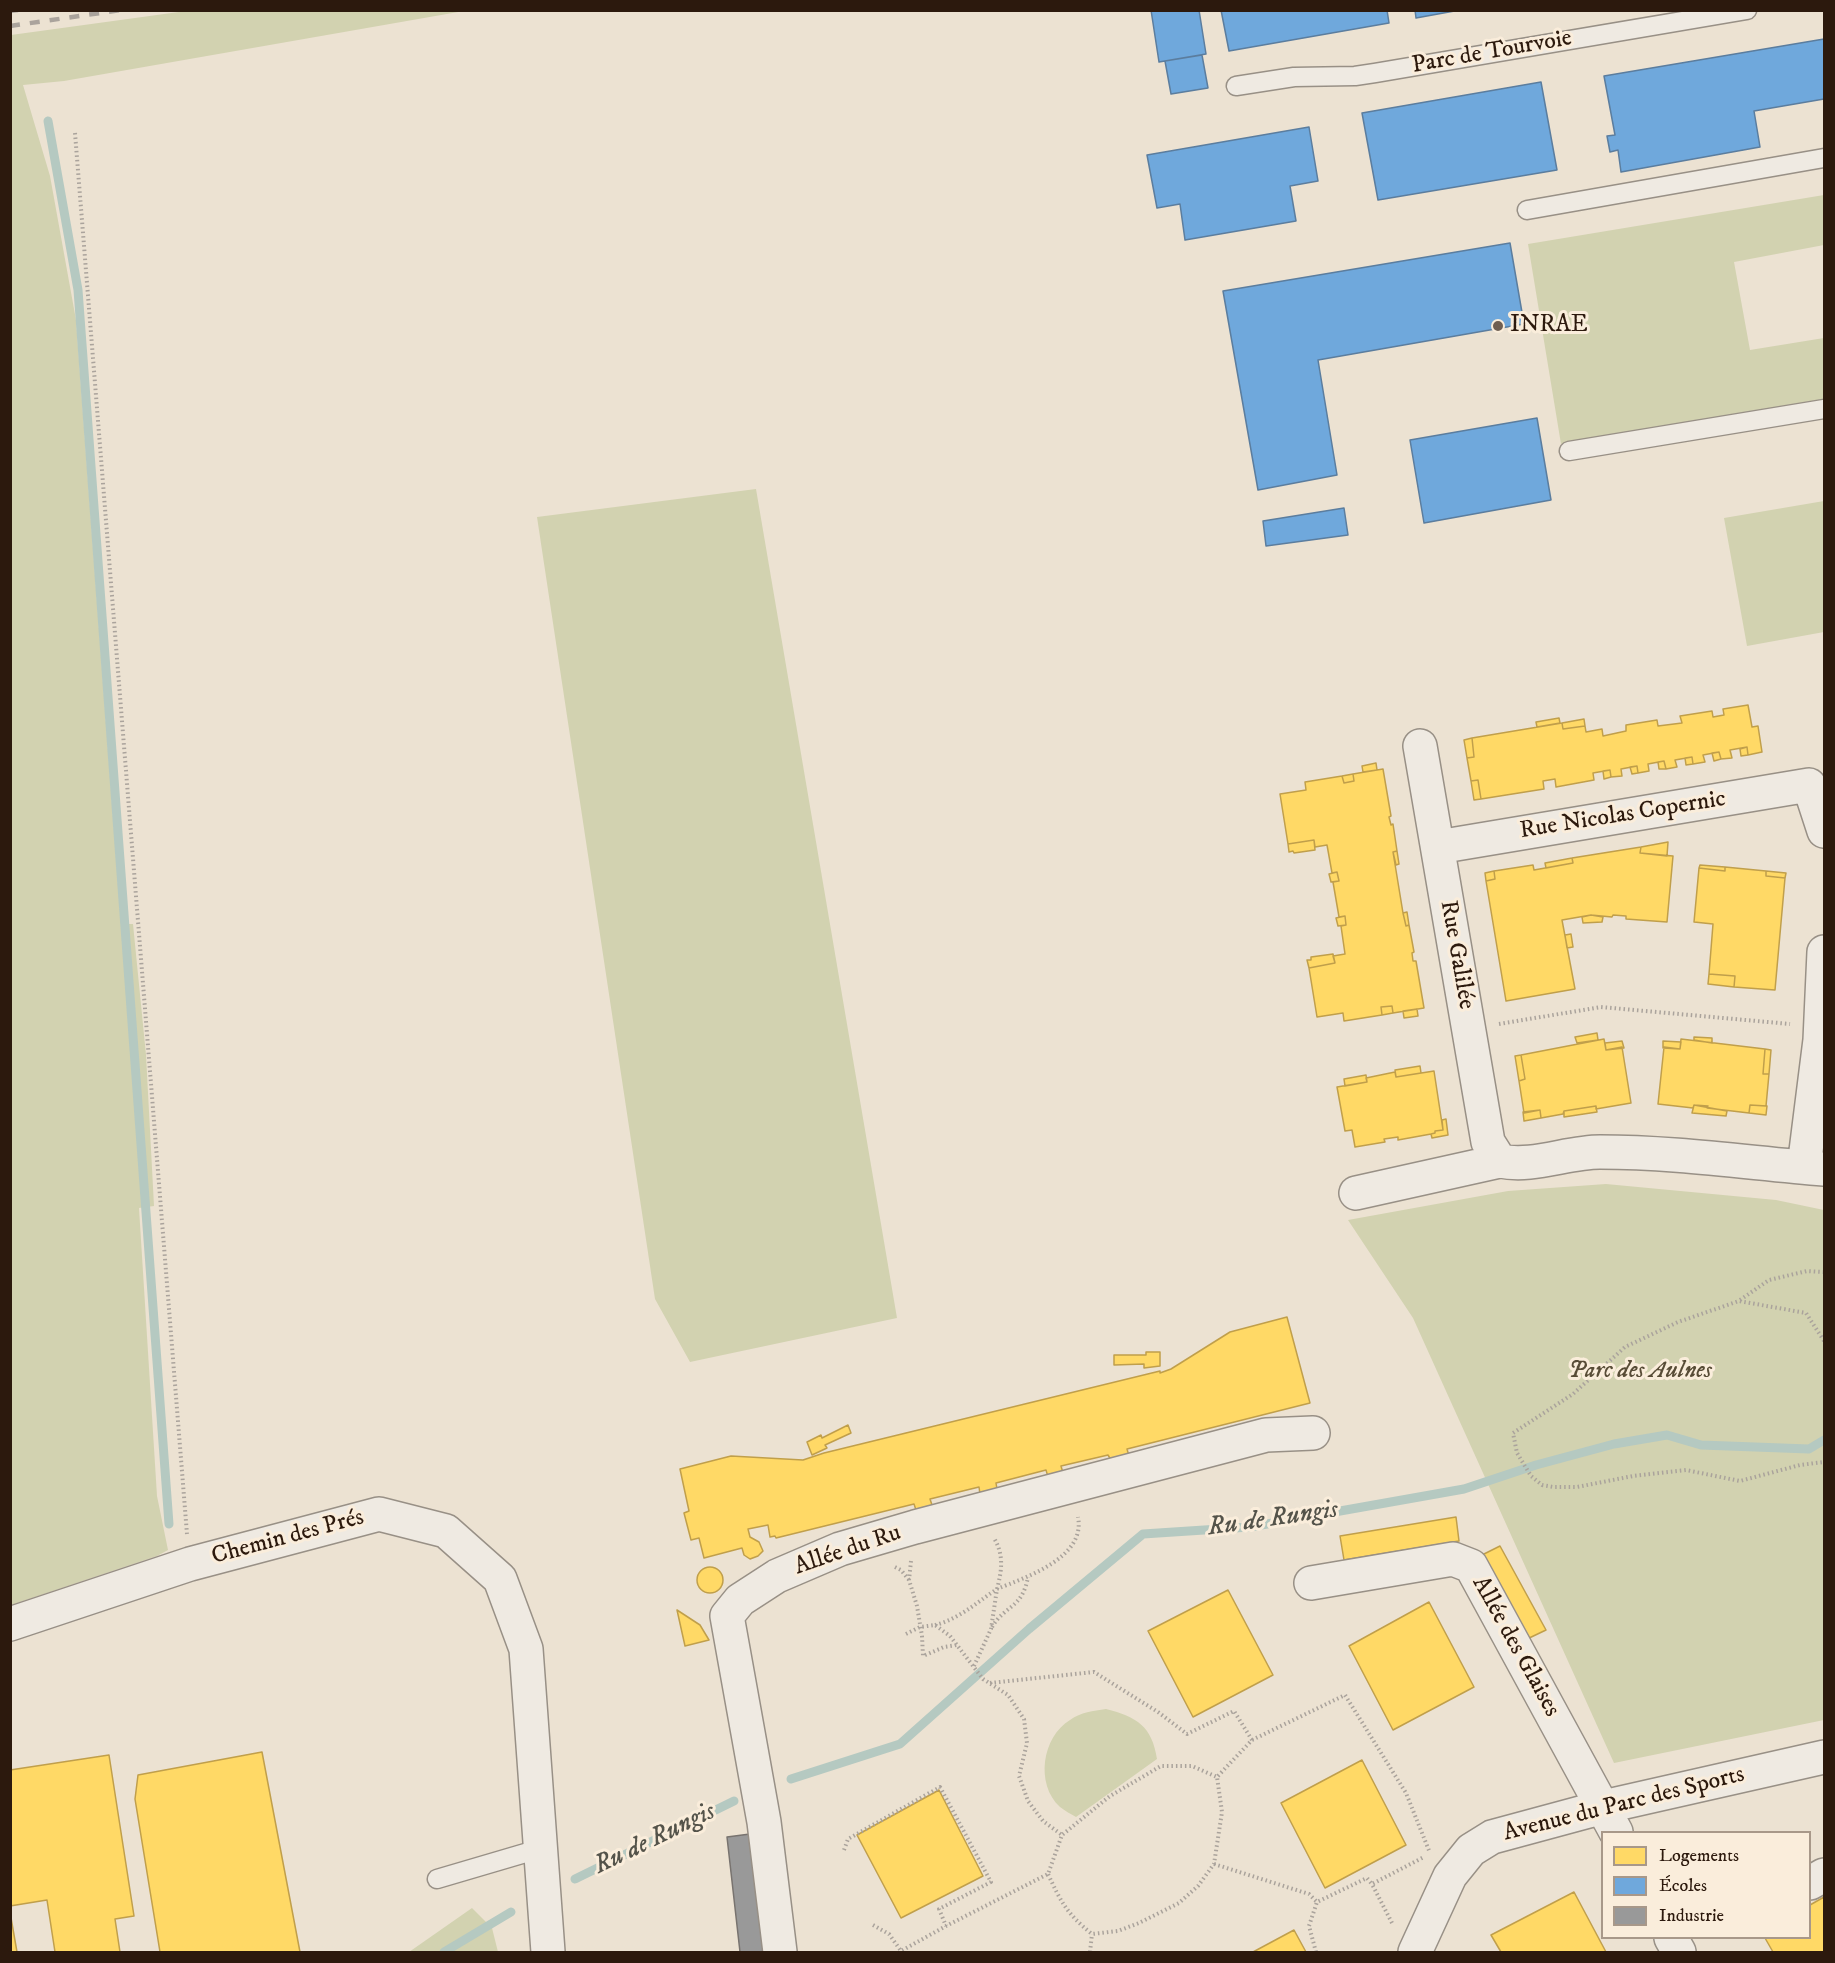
<!DOCTYPE html>
<html>
<head>
<meta charset="utf-8">
<style>
  body { margin:0 }
  #map { position:relative; width:1835px; height:1963px; overflow:hidden; background:#ece2d2; font-family:"IM FELL DW Pica",serif }
  canvas { display:block }
  .frame { position:absolute; inset:0; border:12px solid #2c190d; pointer-events:none }
  .legend { position:absolute; left:1601px; top:1831px; width:210px; height:108px; box-sizing:border-box; background:#faeddb; border:2px solid #a89889; margin:0; padding:8px 10px; list-style:none; font-size:18px; color:#2c190d }
  .legend li { display:flex; align-items:center; gap:12px; height:30px }
  .legend b { width:30px; border:2px solid #a89889 }
</style>
</head>
<body>
<div id="map">
<canvas width="1835" height="1963"></canvas>
<div class="frame"></div>
<ul class="legend">
<li><b style="height:16px;background:#ffd966"></b>Logements</li>
<li><b style="height:16px;background:#6fa8dc"></b>Écoles</li>
<li><b style="height:16px;background:#999"></b>Industrie</li>
</ul>
</div>
<script>
const g = document.querySelector('canvas').getContext('2d');
g.lineJoin = 'round';
function fillPath(path, color) { g.fillStyle = color; g.fill(path, 'evenodd'); }
function strokePath(path, color, width, dash) { g.strokeStyle = color; g.lineWidth = width; g.lineCap = dash ? 'butt' : 'round'; g.setLineDash(dash || []); g.stroke(path); }
function write(font, color, halo, rows, align = 'center') {
  g.font = font + ' "IM FELL DW Pica",serif'; g.lineWidth = 6; g.setLineDash([]); g.textBaseline = 'middle'; g.strokeStyle = halo; g.fillStyle = color; for (const [text, x, y, turn = 0] of rows) {
    g.save(); g.translate(x, y); g.rotate((+turn || 0) * Math.PI / 180); g.textAlign = isNaN(turn) ? turn : align; if (halo) g.strokeText(text, 0, 0); g.fillText(text, 0, 0); g.restore();
  }
}
const green = new Path2D(`
  M186,11H464L64,81L23,85L50,176L76,320L121,924H133L146,1055L154,1206L139,1208L157,1496L168,1550L157,1556L11,1605V35Z
  M1824,195V245L1734,262L1750,350L1824,338V399L1561,444L1528,244Z
  M756,489L897,1318L690,1362L655,1299L537,517Z
  M1824,501V632L1747,646L1724,518Z
  M1606,1184L1776,1200L1824,1210V1720L1614,1763L1413,1318L1348,1220L1508,1191Z
  M1106,1709C1137,1717 1152,1726 1157,1759L1076,1817C1071,1814 1065,1811 1060,1807C1035,1784 1042,1737 1070,1720C1081,1712 1093,1711 1106,1709Z
  M472,1908L492,1928L498,1952H409Z`);
const homes = new Path2D(`
  M1748,705L1752,727L1758,726L1762,752L1748,755L1747,747L1730,750L1732,758L1721,759L1719,752L1703,755L1705,762L1693,764L1692,757L1675,760L1677,767L1666,769L1664,761L1648,764L1649,771L1638,773L1637,766L1621,769L1622,776L1611,777L1610,770L1593,773L1594,780L1556,787L1555,779L1543,781L1544,789L1481,799L1478,780L1471,781L1467,758L1474,757L1472,738L1562,723L1563,729L1585,726L1586,732L1602,729L1603,736L1626,731V725L1657,720L1658,726L1682,723L1680,716L1712,711L1713,717L1724,715L1723,709Z
  M1559,718L1560,723L1537,727L1536,722Z
  M1584,719L1585,726L1563,729L1562,723Z
  M1472,738L1474,757L1467,758L1464,740Z
  M1747,747L1748,755L1741,756L1740,749Z
  M1719,752L1721,759L1714,761L1712,753Z
  M1692,757L1693,764L1686,765L1685,758Z
  M1664,761L1666,769H1659L1658,762Z
  M1376,763L1377,770L1363,772L1362,766Z
  M1637,766L1638,773L1632,774L1630,767Z
  M1383,769L1391,816L1389,817L1391,825L1393,824L1397,851L1393,852L1403,913L1406,926L1409,925L1414,952L1412,953L1413,961H1416L1424,1008L1393,1013L1392,1006L1381,1007L1382,1015L1344,1021L1343,1013L1317,1017L1309,968L1335,963L1333,956L1345,954L1341,926L1346,925L1345,916L1339,917L1333,882L1339,881L1337,872L1332,873L1327,845L1315,847L1314,840L1288,844L1280,794L1306,790L1305,782L1342,776L1344,783L1354,781L1353,774Z
  M1610,770L1611,777L1604,779L1603,771Z
  M1353,774L1354,781L1344,783L1342,776Z
  M1478,780L1481,799L1474,800L1471,781Z
  M1314,840L1315,850L1294,853L1293,851L1289,852L1288,844Z
  M1668,842L1667,856L1640,853L1641,847Z
  M1641,847L1640,853L1673,856L1667,922L1626,919V916L1613,915L1612,917L1591,915L1562,920L1575,989L1506,1001L1486,881L1495,879L1494,871L1533,865L1534,870L1573,863L1572,858Z
  M1397,851L1399,864L1396,865L1393,852Z
  M1572,858L1573,863L1546,868L1545,863Z
  M1700,865L1725,867V871L1699,868Z
  M1725,867L1766,871V876L1785,878L1775,990L1734,987L1735,976L1709,974L1713,924L1694,922L1699,868L1725,871Z
  M1494,871L1495,879L1486,881L1485,873Z
  M1766,871L1786,873L1785,878L1766,876Z
  M1337,872L1339,881L1331,882L1329,874Z
  M1407,912L1409,925L1406,926L1403,913Z
  M1591,915L1603,917L1602,922L1583,923L1582,917Z
  M1345,916L1346,925L1338,926L1336,918Z
  M1571,934L1573,947L1567,948L1565,935Z
  M1333,954L1335,963L1309,968L1307,960H1311V957Z
  M1709,974L1735,976L1734,987L1708,984Z
  M1392,1006L1393,1013L1382,1015L1381,1007Z
  M1417,1009L1418,1016L1404,1018L1403,1011Z
  M1597,1033L1598,1040L1577,1043L1575,1037Z
  M1694,1037L1712,1038V1043L1694,1040Z
  M1604,1039L1606,1050L1622,1047L1631,1103L1596,1109V1106L1564,1111L1563,1114L1541,1118L1540,1110L1524,1113L1519,1081L1525,1079L1521,1055Z
  M1681,1039L1765,1049L1763,1074H1769L1766,1106L1750,1105L1749,1113L1707,1108L1708,1106L1694,1105L1693,1108L1658,1104L1664,1047L1680,1049Z
  M1622,1041L1624,1048L1606,1050L1605,1043Z
  M1663,1041L1681,1042L1680,1049L1663,1048Z
  M1765,1049L1771,1050L1769,1074H1763Z
  M1521,1055L1525,1079L1519,1081L1515,1056Z
  M1420,1066L1421,1073L1396,1077L1395,1070Z
  M1434,1071L1443,1130L1435,1131V1133L1431,1134L1398,1140V1137L1384,1139L1385,1142L1355,1147L1352,1130L1345,1131L1337,1087L1367,1082L1366,1078L1395,1072L1396,1077Z
  M1366,1075L1367,1082L1345,1086L1344,1079Z
  M1694,1105L1727,1111L1726,1116L1692,1113Z
  M1750,1105L1767,1106L1766,1115L1749,1113Z
  M1596,1106L1597,1112L1564,1117V1111Z
  M1540,1110L1541,1118L1524,1121L1523,1112Z
  M1446,1119L1448,1135L1432,1138L1431,1134L1435,1133V1131L1443,1130L1442,1120Z
  M1287,1317L1310,1403L1127,1449L1129,1456L1111,1460L1108,1455L1061,1466L1063,1473L1048,1477L1046,1470L996,1483L997,1489L980,1494L979,1487L930,1499L933,1508L916,1510L914,1504L776,1538L775,1536L770,1537L768,1525L748,1529L750,1537L759,1542L763,1551L758,1556L750,1559L744,1555L742,1548L704,1558L699,1538L691,1540L684,1513L689,1511L680,1469L731,1456L803,1460L824,1453L1160,1371V1373L1171,1369L1230,1332Z
  M1146,1352H1160V1366L1144,1368V1364L1114,1365V1355H1146Z
  M848,1425L851,1433L825,1445L827,1448L812,1455L807,1442L821,1435L822,1438Z
  M1456,1517L1459,1541L1344,1560L1340,1536Z
  M1500,1546L1546,1630L1525,1640L1480,1556Z
  M697 1580a13 13 0 1 1 26 0a13 13 0 1 1-26 0Z
  M1228,1590L1273,1675L1193,1717L1148,1631Z
  M1429,1602L1474,1687L1393,1730L1349,1646Z
  M677,1610L700,1625L709,1640L685,1646Z
  M262,1752L300,1952H160L135,1799L138,1775Z
  M109,1755L134,1916L115,1919L120,1952H55L47,1900L10,1906V1770Z
  M1362,1760L1406,1845L1325,1888L1281,1803Z
  M939,1790L983,1876L901,1918L857,1835Z
  M1574,1892L1606,1952H1501L1491,1935Z
  M1824,1897V1952H1773L1765,1938H1810V1905Z
  M10,1912L17,1952H10Z
  M1294,1930L1306,1952H1253Z`);
const schools = new Path2D(`
  M1151,10H1199L1206,54L1159,62Z
  M1221,10H1387L1389,23L1229,51Z
  M1415,10H1460L1416,18Z
  M1824,39V99L1754,111L1760,147L1621,172L1618,150L1610,152L1607,136L1615,135L1604,76Z
  M1202,55L1208,88L1171,94L1165,61Z
  M1541,82L1557,170L1378,200L1362,113Z
  M1309,127L1318,181L1290,186L1296,221L1185,240L1180,204L1157,208L1147,155Z
  M1510,243L1524,324L1318,360L1337,475L1258,490L1223,291Z
  M1537,418L1551,500L1424,523L1410,440Z
  M1344,508L1348,535L1266,546L1263,521Z`);
const industry = new Path2D(`
  M750,1834L764,1952H740L727,1837Z`);
const stream = new Path2D(`
  M48,121L78,290L169,1524
  M791,1779L900,1744L1029,1629L1143,1534L1250,1527L1464,1489L1536,1465L1614,1444L1667,1435L1701,1445L1809,1449L1824,1440
  M575,1879L734,1801
  M444,1952L511,1912`);
const path = new Path2D(`
  M75,133L187,1534
  M1499,1024L1601,1007L1790,1024
  M1740,1300L1769,1280L1807,1271L1824,1272
  M1824,1341L1806,1313L1739,1301L1678,1322L1625,1347L1573,1394L1513,1433L1517,1453L1531,1476L1542,1485L1553,1487H1577L1633,1476L1686,1470L1740,1481L1800,1465L1824,1462
  M911,1561L909,1580L917,1606L922,1636L923,1656L944,1647L957,1645
  M895,1567L901,1570L909,1580
  M935,1625C959,1619 976,1603 997,1589C1002,1570 1004,1555 994,1538
  M992,1627C1006,1604 1022,1609 1028,1577
  M906,1634L920,1627L935,1625L950,1636L983,1679L1008,1695L1024,1719L1027,1743L1019,1776L1028,1801L1043,1821L1062,1835
  M974,1666L991,1629L997,1589C1026,1577 1086,1558 1078,1517
  M990,1683L1094,1672L1158,1712L1187,1734L1234,1711L1252,1740L1217,1777
  M1252,1740L1345,1695L1406,1793L1430,1853
  M844,1850L848,1839L940,1787L991,1882L939,1909L946,1926
  M1214,1864L1309,1894L1317,1902
  M1392,1923L1372,1884L1424,1857
  M873,1925L889,1934L901,1951L946,1926L1048,1874L1062,1835L1110,1796L1161,1766H1192L1217,1777L1222,1812L1214,1864L1198,1886L1179,1903L1139,1923L1118,1931L1092,1934C1067,1914 1061,1902 1048,1874
  M1090,1952L1092,1934
  M1316,1952L1309,1926L1317,1902L1367,1878L1372,1884`);
const service = new Path2D(`
  M1236,86L1294,77L1355,76L1375,73L1747,10
  M1527,210L1824,158
  M1569,451L1824,409
  M437,1879L539,1849`);
const minor = new Path2D(`
  M1420,746L1488,1142L1500,1161
  M1438,847L1809,785L1824,831
  M1804,1167L1820,1040L1824,952
  M1356,1193L1500,1161C1533,1168 1567,1152 1600,1152C1675,1152 1750,1163 1824,1169
  M1311,1583L1453,1559L1471,1566L1616,1832
  M1810,1883L1824,1875
  M1671,1938L1679,1952
  M780,1952L764,1822L727,1616L740,1600L777,1576L840,1549L915,1527L1266,1435L1313,1433
  M1415,1952L1450,1876L1471,1850L1492,1837L1603,1807L1824,1757`);
const tertiary = new Path2D(`
  M10,1624L190,1564L379,1514L446,1531L500,1579L526,1649L548,1952`);
const rail = new Path2D(`
  M10,11L18,10
  M10,26L121,10`);
const markers = [
  [1498,326,6,"#6f5f52"]
];
const streetNames = [
  ["Parc de Tourvoie",1492,53,-10],
  ["Rue Nicolas Copernic",1623,816,-9],
  ["Rue Galilée",1456,955,80],
  ["Chemin des Prés",288,1538,-15],
  ["Allée du Ru",848,1551,-19],
  ["Allée des Glaises",1515,1647,61],
  ["Avenue du Parc des Sports",1624,1805,-14]
];
const poiNames = [
  ["INRAE",1510,326]
];
const parkNames = [
  ["Parc des Aulnes",1640,1372]
];
const waterNames = [
  ["Ru de Rungis",1273,1520,-8],
  ["Ru de Rungis",655,1840,-26]
];
fillPath(green, '#d2d2b0');
fillPath(homes, '#ffd966');
strokePath(homes, '#c09f4b', 1.5);
fillPath(schools, '#6fa8dc');
strokePath(schools, '#5b7d9e', 1.5);
fillPath(industry, '#999');
strokePath(industry, '#78736f', 1.5);
strokePath(stream, '#b5c9c1', 9);
strokePath(service, '#989086', 21);
strokePath(minor, '#989086', 36);
strokePath(tertiary, '#989086', 36);
strokePath(path, '#aaa39c', 4, [1.5, 3]);
strokePath(service, '#efeae2', 18);
strokePath(minor, '#efeae2', 33);
strokePath(tertiary, '#efeae2', 33);
strokePath(rail, '#aaa39c', 4.5, [10, 10]);
for (const [x, y, r, color] of markers) { const dot = new Path2D(); dot.arc(x, y, r, 0, 2 * Math.PI); g.fillStyle = color; g.fill(dot); strokePath(dot, '#faeddb', 2); }
write('24px', '#2c190d', '#faeddb', streetNames);
write('24px', '#2c190d', '#faeddb', poiNames, 'left');
write('italic 24px', '#584c36', '#faeddb', parkNames);
write('italic 26px', '#54534a', '#faeddb', waterNames);
</script>
</body>
</html>
